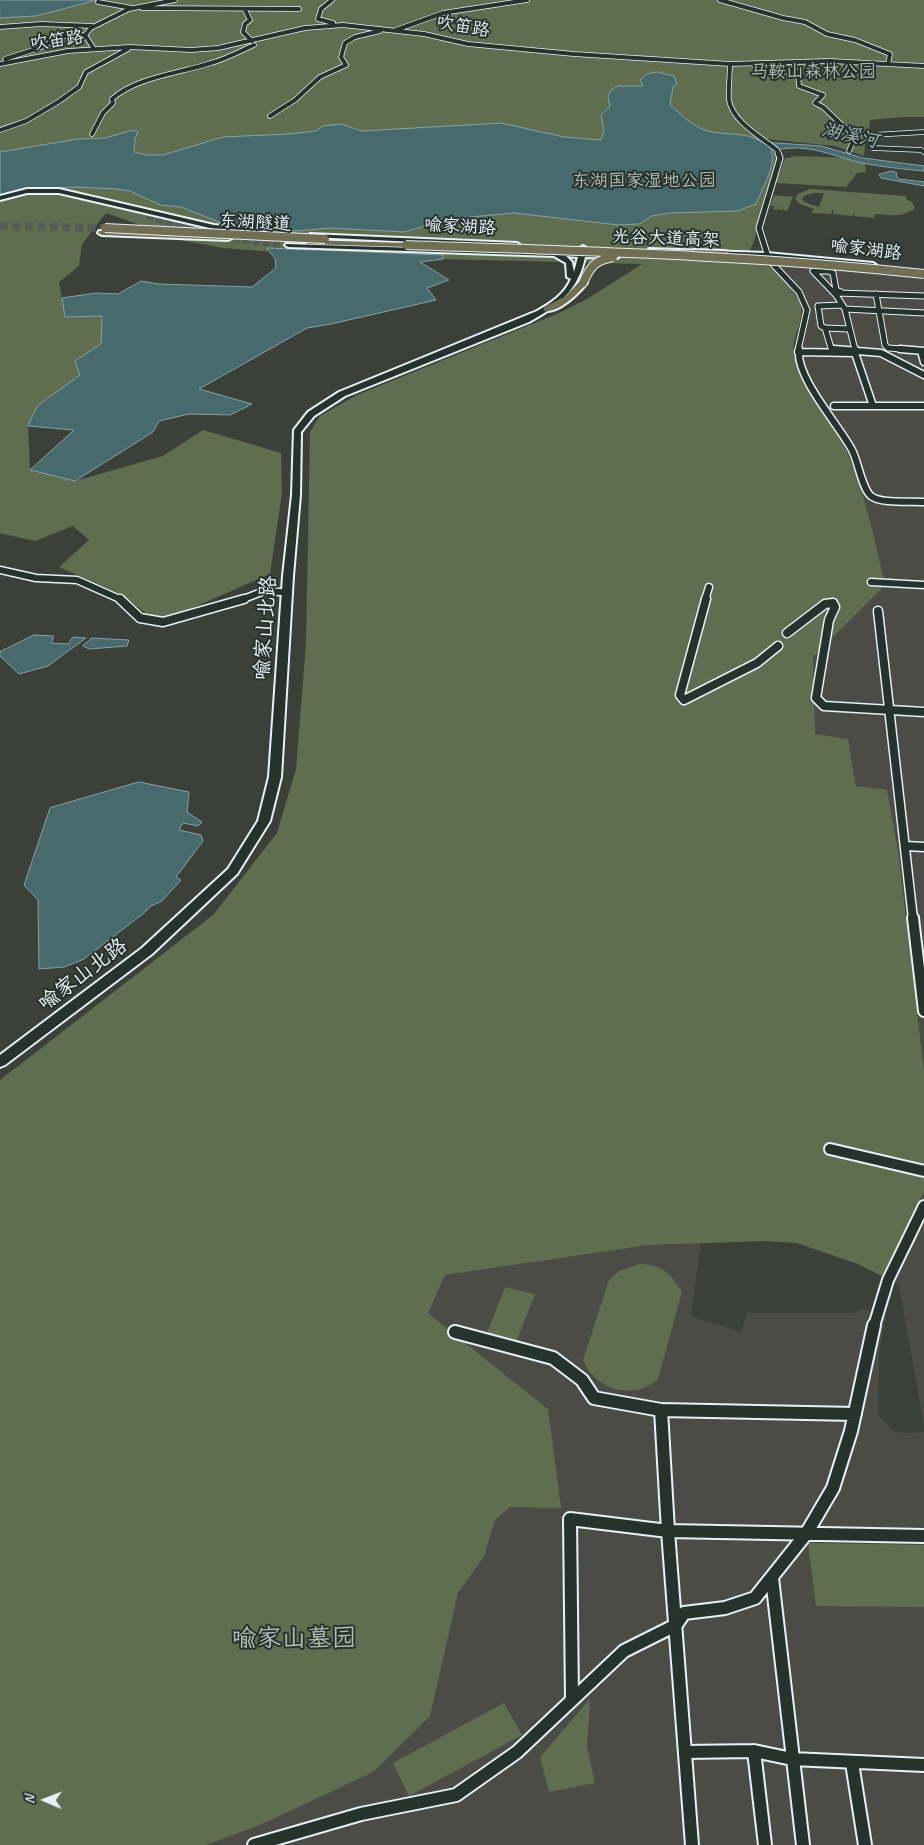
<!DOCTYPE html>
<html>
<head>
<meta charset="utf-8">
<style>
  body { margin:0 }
  #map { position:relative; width:924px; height:1845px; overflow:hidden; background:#3b4039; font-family:Caveat,sans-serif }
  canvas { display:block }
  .north { position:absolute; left:20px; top:1775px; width:50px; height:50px; -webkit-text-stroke:4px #26332d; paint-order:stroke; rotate:271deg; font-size:14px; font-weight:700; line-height:20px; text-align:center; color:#e8f1f8 }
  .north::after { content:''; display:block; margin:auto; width:18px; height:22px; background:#e8f1f8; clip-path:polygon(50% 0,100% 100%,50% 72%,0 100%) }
</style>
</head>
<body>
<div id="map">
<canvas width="924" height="1845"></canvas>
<div class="north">N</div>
</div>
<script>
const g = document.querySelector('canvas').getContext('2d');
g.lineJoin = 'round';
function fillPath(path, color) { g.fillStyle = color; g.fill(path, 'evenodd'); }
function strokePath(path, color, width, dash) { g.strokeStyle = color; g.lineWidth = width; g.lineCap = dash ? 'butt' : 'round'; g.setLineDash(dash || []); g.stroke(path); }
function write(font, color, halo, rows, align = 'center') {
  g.font = font + ' Caveat,"LXGW WenKai TC",sans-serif'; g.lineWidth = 4; g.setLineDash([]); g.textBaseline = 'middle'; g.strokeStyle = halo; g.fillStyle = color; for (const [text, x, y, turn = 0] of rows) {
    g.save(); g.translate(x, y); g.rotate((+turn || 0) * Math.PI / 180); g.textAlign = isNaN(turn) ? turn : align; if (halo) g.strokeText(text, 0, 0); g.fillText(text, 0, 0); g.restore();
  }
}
const built = new Path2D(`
  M722,259L858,269L924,278V1426L899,1285L858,1264L797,1243L766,1241L701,1242L691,1316L741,1332L747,1313H854L863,1309L886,1317L879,1351L878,1415L893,1431L906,1433L924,1432V1845H104L429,1665L498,1501L548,1409L427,1312L445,1275L649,1245L689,1242Z`);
const green = new Path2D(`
  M0,0H924V117H903L870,120L869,133L866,132L864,156L835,146L766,139L755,136L780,158L753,244L748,253C758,267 761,261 772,269C781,276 793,290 799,301C808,318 789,337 794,356C803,390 829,415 844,446C864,488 873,534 884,580V586L813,657L815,734L848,739L856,786L887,790L898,851L924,1072V1192L882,1276L858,1264L797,1243L766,1241L649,1245L445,1275L428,1313L548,1409L561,1508L510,1507L495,1520L484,1556L458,1593L430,1716L373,1772L262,1824L206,1845H0V1080L213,915L277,833L296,769L306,643L310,432L320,416L357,395L557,314L587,299L642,264L324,256L223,248L185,241L106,213L82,244L79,266L59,282L65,317L102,316L101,344L75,361L81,375L37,406L28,426L30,470L75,481L163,456L203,430L281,453L282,493L270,574L176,615L152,618L123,595L59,567L89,540L73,526L35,541L0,533Z
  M797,156L851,158L865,164L866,172L857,173L846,187L776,183L785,158Z
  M810,189L906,196V199L912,202L915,208C904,218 888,215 875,214L874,218L854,216L855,212L852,216L833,214L834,211L832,210L831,214L811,213L814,209L800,204L795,199L798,194ZM813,193H824L819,207L809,204L802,200L804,196Z
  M774,195L793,197L787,211L783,210L784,207L782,210H778L779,206L777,210L773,209L774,206H770Z
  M640,1264C662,1265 671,1274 682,1292L658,1379C634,1401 595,1390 583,1360L609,1280L619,1271Z
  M505,1287L535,1294L517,1340L487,1333Z
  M808,1543L924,1545V1607L816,1606Z
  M590,1699L587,1748L595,1783L549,1792L540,1757Z
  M504,1703L522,1735L409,1796L393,1763Z`);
const water = new Path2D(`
  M0,0H97L36,16L0,18Z
  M657,72L674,76L677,84L673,87L670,105C682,115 693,127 708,131C726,136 746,131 762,142L821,146L863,158L924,166V171C903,169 882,167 862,163C828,155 807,142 771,151C777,165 761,190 756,204L738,211L670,213L652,216L639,224L619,225L514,213L449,219L404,232L331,228L297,231L224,224L181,207L160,205L130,191L116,189L77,187L42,188L0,196V152L78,139L105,138L133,130L138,132L135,139L134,152L147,155H163L223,137L289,134L316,131L323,126L341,124L362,131L501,123L564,137L601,140L604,131L601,115L610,106L608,96L611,90L618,86H643L640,80L647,74Z
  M892,171L897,173L896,176L899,179L924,182V186L881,178L879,175Z
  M267,248L443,255V259L420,262L449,280L427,288L436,300L331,324L307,328L199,389L252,404L230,415L189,414L159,421L153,432L75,481L30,470L74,430L28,426L37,406L80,375L75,361L101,344L102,316L65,317L62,298L96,293L118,294L141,281L159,284L252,287L276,268L275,259Z
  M34,635L54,636L51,643L68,644L73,637L86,638L48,666L19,674L0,656V652Z
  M92,638L129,640L127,646L89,649L83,646Z
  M139,782L189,792L187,812L202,822L198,826L183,823L179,830L201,835L203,841L176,877L181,880L162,901L151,906L144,913L84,959L64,967L39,969L38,900L24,885L50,808Z`);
const secondaryTunnel = new Path2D(`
  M147,215L210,237L288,245`);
const trunkTunnel = new Path2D(`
  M0,226L105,228`);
const minorFar5 = new Path2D(`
  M332,0L321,9L318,19L333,23
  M720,0L783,18L805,22L827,34L855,40L890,54L888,64
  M98,2L132,8
  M142,8L299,9
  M245,10L250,20L245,24L243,32L252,41
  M0,27L41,24L92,26
  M396,30L443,13L527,0
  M94,49L85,35L91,28L129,9L175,0
  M5,59L39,48L63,36L85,35
  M0,64L68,51L130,47L191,50L218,48L305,28L343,25L424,34L468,44L574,54L730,64L830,61L924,66
  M730,64C730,75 728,88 729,100C732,121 761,137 777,150L779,154
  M778,64L798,72L799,86L823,95L815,103L823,107L844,127L859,135L855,137L849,151
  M270,116L295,100L320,77L346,65L341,57L345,43L355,37L380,31
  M0,130L26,121L58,102L79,87L86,72L128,49
  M924,132L873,135V148L921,150L924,152
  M92,134L103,113L113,103L112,99C136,77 181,73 211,63C226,59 240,51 254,45`);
const minorFar4 = new Path2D(`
  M778,153L780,158L759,228L769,260L799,292L807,310L798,350
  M876,294L885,345L888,348L915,350
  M836,295L813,271H829L833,273L836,290L841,292
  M845,309L924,313
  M825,328L849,329
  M841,350L831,348L825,328L821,326L818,306L842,305
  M855,350L845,309L836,295L838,293L924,296`);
const minorFar3 = new Path2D(`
  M799,349C795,377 839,425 852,450C858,461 862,489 871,496C880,504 911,501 924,502
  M834,349L881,353L924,375
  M855,349V351
  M900,349L924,351
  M921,351L924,362
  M798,352L855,353L873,406
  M834,406H924
  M0,570L36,578L77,580L122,600
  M871,582L924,585
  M241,600L264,591L281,592
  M705,600L709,587`);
const minorFar2 = new Path2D(`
  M120,599L140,618L163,622L244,599
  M706,599L680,695L684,700L757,663L778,646
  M878,611L913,919
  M787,633L825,604L833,603L835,607L829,620L816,698L824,706L924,712
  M905,846L924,847`);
const minorFar1 = new Path2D(`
  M913,918L924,1011
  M830,1149L924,1171
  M874,1326L888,1280L924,1206`);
const minor = new Path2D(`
  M455,1332L553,1358L582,1380L594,1398L661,1410L668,1531L692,1845
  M661,1410L855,1414
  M772,1578L803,1845
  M572,1700L570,1519L668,1531L924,1536
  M754,1751L765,1845
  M685,1752L754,1751L792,1759L924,1765
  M852,1763L865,1845
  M254,1845L361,1814L456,1795L517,1752L624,1651L676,1625L684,1613L725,1608L755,1598L806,1534L833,1488L851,1431L874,1325`);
const secondary = new Path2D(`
  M27,189H59L214,225L262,230L265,232L262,234L214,229L59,193H27L0,200V196Z
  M310,234L517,243L520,245L517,247L312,237L310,236Z
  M286,244L579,253L580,248L583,246L586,248L585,253L617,254L620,256L617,258L585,257C578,291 558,306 529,322L345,396L314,416L301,432L300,495L293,576L281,777L270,821L237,874L152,954L5,1065L0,1067V1055L142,948L228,869L258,821L269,777L283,576L292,495L294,430L308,412L339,392L537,311C551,303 564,295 571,279L567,277L566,263L554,256L288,247L285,245ZM566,256L578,257L574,272L572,262Z
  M649,249L767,253L873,263L876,265L873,267L767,257L651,252L649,251Z`);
const trunk = new Path2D(`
  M99,231L228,236L232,238L228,240L102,235L98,233Z
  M305,240L406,243L410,245L406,247L308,244L304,242Z
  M694,250L725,251L729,253L725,255L697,254H694Z
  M580,281L587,283C578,294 559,313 544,311V307L566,296Z`);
const trunkBridge = new Path2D(`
  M105,228L325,239
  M406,245C579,251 752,255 924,274
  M583,283C590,267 595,260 613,257`);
const farStreetnames = [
  ["吹笛路",463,27,10],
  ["吹笛路",57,41,-8],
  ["东湖隧道",255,223,3],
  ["喻家湖路",460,227,3],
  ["光谷大道高架",666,239,2],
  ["喻家湖路",866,250,7]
];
const farParknames = [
  ["马鞍山森林公园",813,72],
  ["东湖国家湿地公园",644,181]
];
const farWaternames = [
  ["湖溪河",850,136,13]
];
const streetNames = [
  ["喻家山北路",266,628,-86],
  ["喻家山北路",83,975,-37]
];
const nearParknames = [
  ["喻家山墓园",294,1639]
];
fillPath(built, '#4c4c46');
fillPath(green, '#606e50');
fillPath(water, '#476b6d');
strokePath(water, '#87a1a5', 1);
strokePath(secondaryTunnel, '#555b56', 7, [7, 3]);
strokePath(trunkTunnel, '#555b56', 8, [8, 4.5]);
strokePath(minorFar5, '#e8f1f8', 5.5);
strokePath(minorFar4, '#e8f1f8', 7);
strokePath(minorFar3, '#e8f1f8', 9);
strokePath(minorFar2, '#e8f1f8', 11);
strokePath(minorFar1, '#e8f1f8', 14);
strokePath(minor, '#e8f1f8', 16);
strokePath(secondary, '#e8f1f8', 4);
strokePath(trunk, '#e8f1f8', 4);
strokePath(minorFar5, '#26332d', 4);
strokePath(minorFar4, '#26332d', 5);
strokePath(minorFar3, '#26332d', 6);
strokePath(minorFar2, '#26332d', 8);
strokePath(minorFar1, '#26332d', 10);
strokePath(minor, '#26332d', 12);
fillPath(secondary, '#26332d');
fillPath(trunk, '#726e52');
strokePath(trunkBridge, '#e8f1f8', 10, []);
strokePath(trunkBridge, '#726e52', 8);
write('18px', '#e8f1f8', '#26332d', farStreetnames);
write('18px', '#b2bdb5', '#26332d', farParknames);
write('italic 19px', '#a8bbc0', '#26332d', farWaternames);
write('21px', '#e8f1f8', '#26332d', streetNames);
write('25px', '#b2bdb5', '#26332d', nearParknames);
</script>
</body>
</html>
